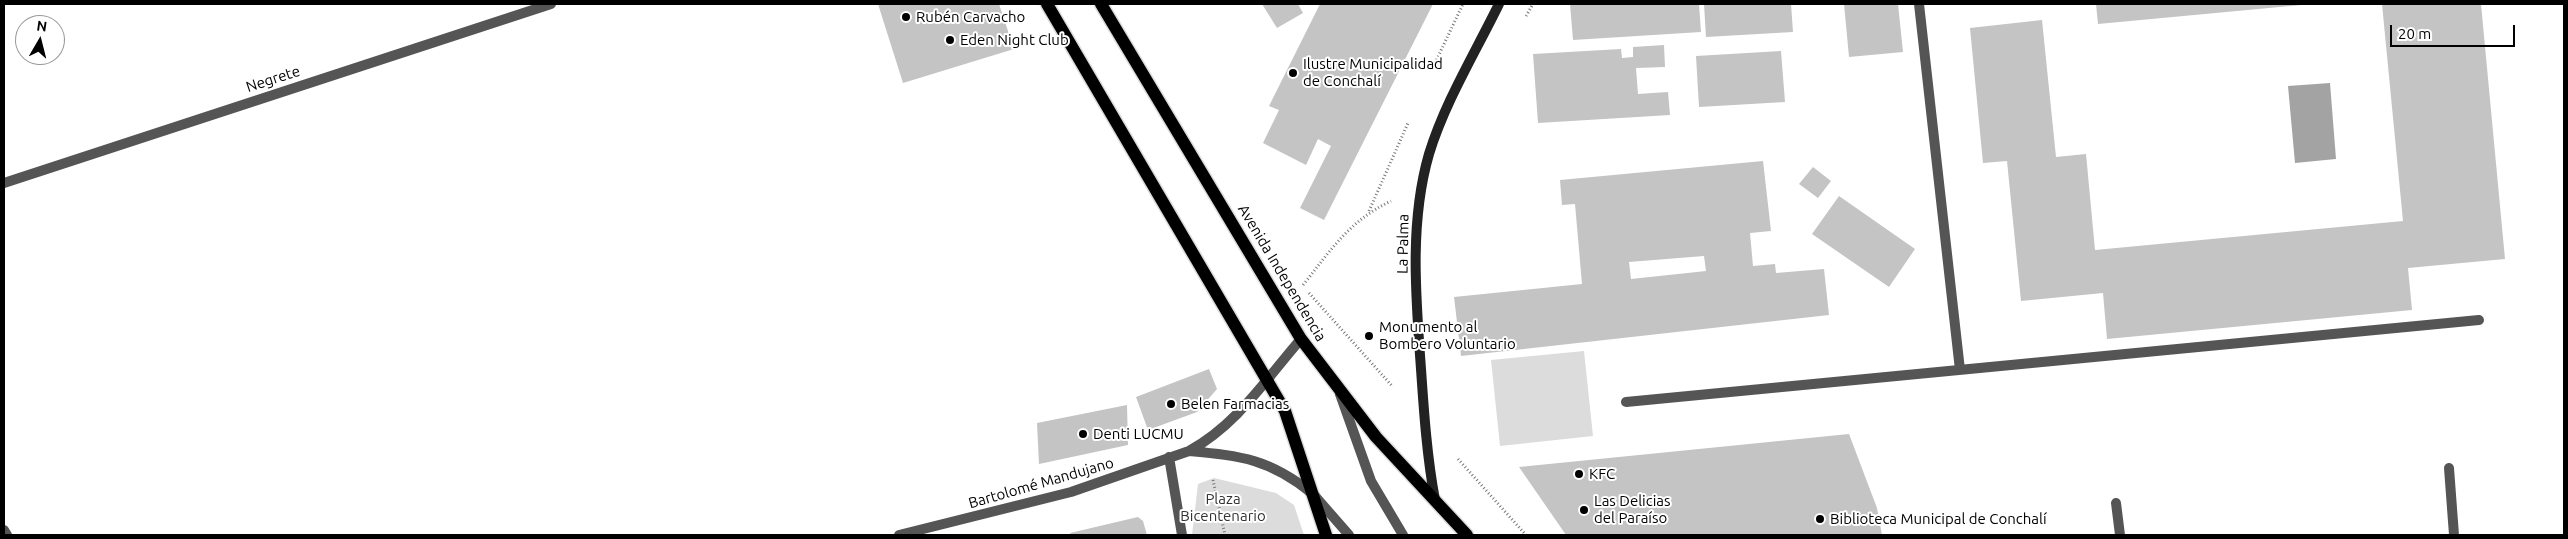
<!DOCTYPE html>
<html>
<head>
<meta charset="utf-8">
<style>
  body { margin:0 }
  #map { position:relative; width:2568px; height:539px; overflow:hidden; background:#fff; font-family:Ubuntu,sans-serif }
  canvas { display:block }
  .frame { position:absolute; inset:0; border:5px solid #000; pointer-events:none }
  .north { position:absolute; left:15px; top:15px; width:50px; height:50px; box-sizing:border-box; background:#fff; border:1px solid #999; border-radius:50%; rotate:8deg; font-size:14px; font-weight:700; line-height:20px; text-align:center; color:#000 }
  .north::after { content:''; display:block; margin:auto; width:18px; height:22px; background:#000; clip-path:polygon(50% 0,100% 100%,50% 72%,0 100%) }
  .scale { position:absolute; left:2390px; top:25px; width:125px; height:22px; box-sizing:border-box; border:2px solid #000; border-top:0; padding-left:6px; font-size:15px; line-height:18px; white-space:nowrap; color:#000; -webkit-text-stroke:4px #fff; paint-order:stroke }
</style>
</head>
<body>
<div id="map">
<canvas width="2568" height="539"></canvas>
<div class="frame"></div>
<div class="north">N</div>
<div class="scale">20 m</div>
</div>
<script>
const g = document.querySelector('canvas').getContext('2d');
g.lineJoin = 'round';
function fillPath(path, color) { g.fillStyle = color; g.fill(path, 'evenodd'); }
function strokePath(path, color, width, dash) { g.strokeStyle = color; g.lineWidth = width; g.lineCap = dash ? 'butt' : 'round'; g.setLineDash(dash || []); g.stroke(path); }
function write(font, color, halo, rows, align = 'center') {
  g.font = font + ' Ubuntu,sans-serif'; g.lineWidth = 4; g.setLineDash([]); g.textBaseline = 'middle'; g.strokeStyle = halo; g.fillStyle = color; for (const [text, x, y, turn = 0] of rows) {
    g.save(); g.translate(x, y); g.rotate((+turn || 0) * Math.PI / 180); g.textAlign = isNaN(turn) ? turn : align; if (halo) g.strokeText(text, 0, 0); g.fillText(text, 0, 0); g.restore();
  }
}
const green = new Path2D(`
  M1584,351L1593,436L1500,446L1491,360Z
  M1214,478L1276,493L1294,505L1304,535H1192L1198,484Z`);
const water = new Path2D(`
  M2330,83L2336,159L2295,163L2288,86Z`);
const building = new Path2D(`
  M878,4H999L1014,49L903,83Z
  M1262,4H1298L1303,13L1277,28Z
  M1320,4H1433L1324,220L1300,208L1331,146L1318,139L1306,165L1263,143L1279,110L1269,106Z
  M1570,4H1699L1701,32L1573,40Z
  M1704,4H1791L1793,32L1706,37Z
  M1844,4H1898L1903,52L1849,57Z
  M2096,4H2301V5L2098,24Z
  M2382,4H2481L2505,259L2408,268L2412,310L2107,339L2103,293L2021,301L2007,161L1983,163L1970,28L2042,20L2056,157L2086,154L2095,250L2403,221Z
  M1664,45L1665,67L1636,68L1638,94L1668,92L1670,115L1538,123L1533,54L1621,49L1622,58L1633,57V47Z
  M1781,51L1785,102L1699,107L1696,56Z
  M1763,161L1771,231L1750,233L1753,266L1775,264L1776,273L1824,269L1829,315L1461,356L1454,297L1582,284L1575,204L1562,205L1560,180ZM1704,256L1706,271L1631,279L1629,262Z
  M1813,167L1831,181L1818,198L1799,184Z
  M1839,196L1915,249L1889,287L1812,234Z
  M1209,369L1217,389L1197,412L1148,430L1136,397Z
  M1127,405L1128,445L1039,464L1037,423Z
  M1849,434L1877,508L1882,535H1566L1519,467Z
  M1138,517L1143,521L1147,535H1071L1070,533Z`);
const path = new Path2D(`
  M1526,16L1533,4
  M1435,63L1463,4
  M1369,211L1408,123
  M1303,285C1331,250 1349,221 1391,201
  M1309,293L1393,387
  M1458,459L1526,535
  M1213,480L1225,535`);
const service = new Path2D(`
  M1919,4L1960,370
  M1340,394L1371,481L1403,535
  M1626,402L2479,320
  M1314,495L1349,535`);
const minor = new Path2D(`
  M4,183L551,4
  M1189,451C1242,456 1270,459 1313,494
  M1169,457L1182,535
  M2449,468L2454,535
  M2116,503L2120,535
  M4,530L7,535
  M899,535L1071,492L1189,451C1237,425 1266,379 1301,339`);
const secondary = new Path2D(`
  M1435,500C1427,457 1424,413 1421,369C1416,299 1409,223 1429,154C1445,102 1475,53 1499,4`);
const primary = new Path2D(`
  M1047,4L1285,411L1326,535
  M1101,4L1301,339L1376,437L1467,535`);
const markers = [
  [906,17,5,"#000"],
  [950,40,5,"#000"],
  [1293,73,5,"#000"],
  [1369,336,5,"#000"],
  [1171,404,5,"#000"],
  [1083,434,5,"#000"],
  [1579,474,5,"#000"],
  [1584,510,5,"#000"],
  [1820,519,5,"#000"]
];
const poiNames = [
  ["Rubén Carvacho",916,17],
  ["Eden Night Club",960,40],
  ["Ilustre Municipalidad",1303,64],
  ["de Conchalí",1303,81],
  ["Monumento al",1379,327],
  ["Bombero Voluntario",1379,344],
  ["Belen Farmacias",1181,404],
  ["Denti LUCMU",1093,434],
  ["KFC",1589,474],
  ["Las Delicias",1594,501],
  ["del Paraíso",1594,518],
  ["Biblioteca Municipal de Conchalí",1830,519]
];
const streetNames = [
  ["Negrete",273,79,-18],
  ["La Palma",1403,244,-89],
  ["Avenida Independencia",1282,273,59],
  ["Bartolomé Mandujano",1041,483,-16]
];
const parkNames = [
  ["Plaza",1223,499],
  ["Bicentenario",1223,516]
];
fillPath(green, '#dcdcdc');
fillPath(water, '#a3a3a3');
fillPath(building, '#c4c4c4');
strokePath(primary, '#dbdbdb', 15);
strokePath(path, '#777', 3, [1, 2.5]);
strokePath(service, '#555', 10);
strokePath(minor, '#555', 10);
strokePath(secondary, '#222', 10);
strokePath(primary, '#000', 12);
for (const [x, y, r, color] of markers) { const dot = new Path2D(); dot.arc(x, y, r, 0, 2 * Math.PI); g.fillStyle = color; g.fill(dot); strokePath(dot, '#fff', 2); }
write('15px', '#000', '#fff', poiNames, 'left');
write('15px', '#000', '#fff', streetNames);
write('15px', '#333', '#fff', parkNames);
</script>
</body>
</html>
